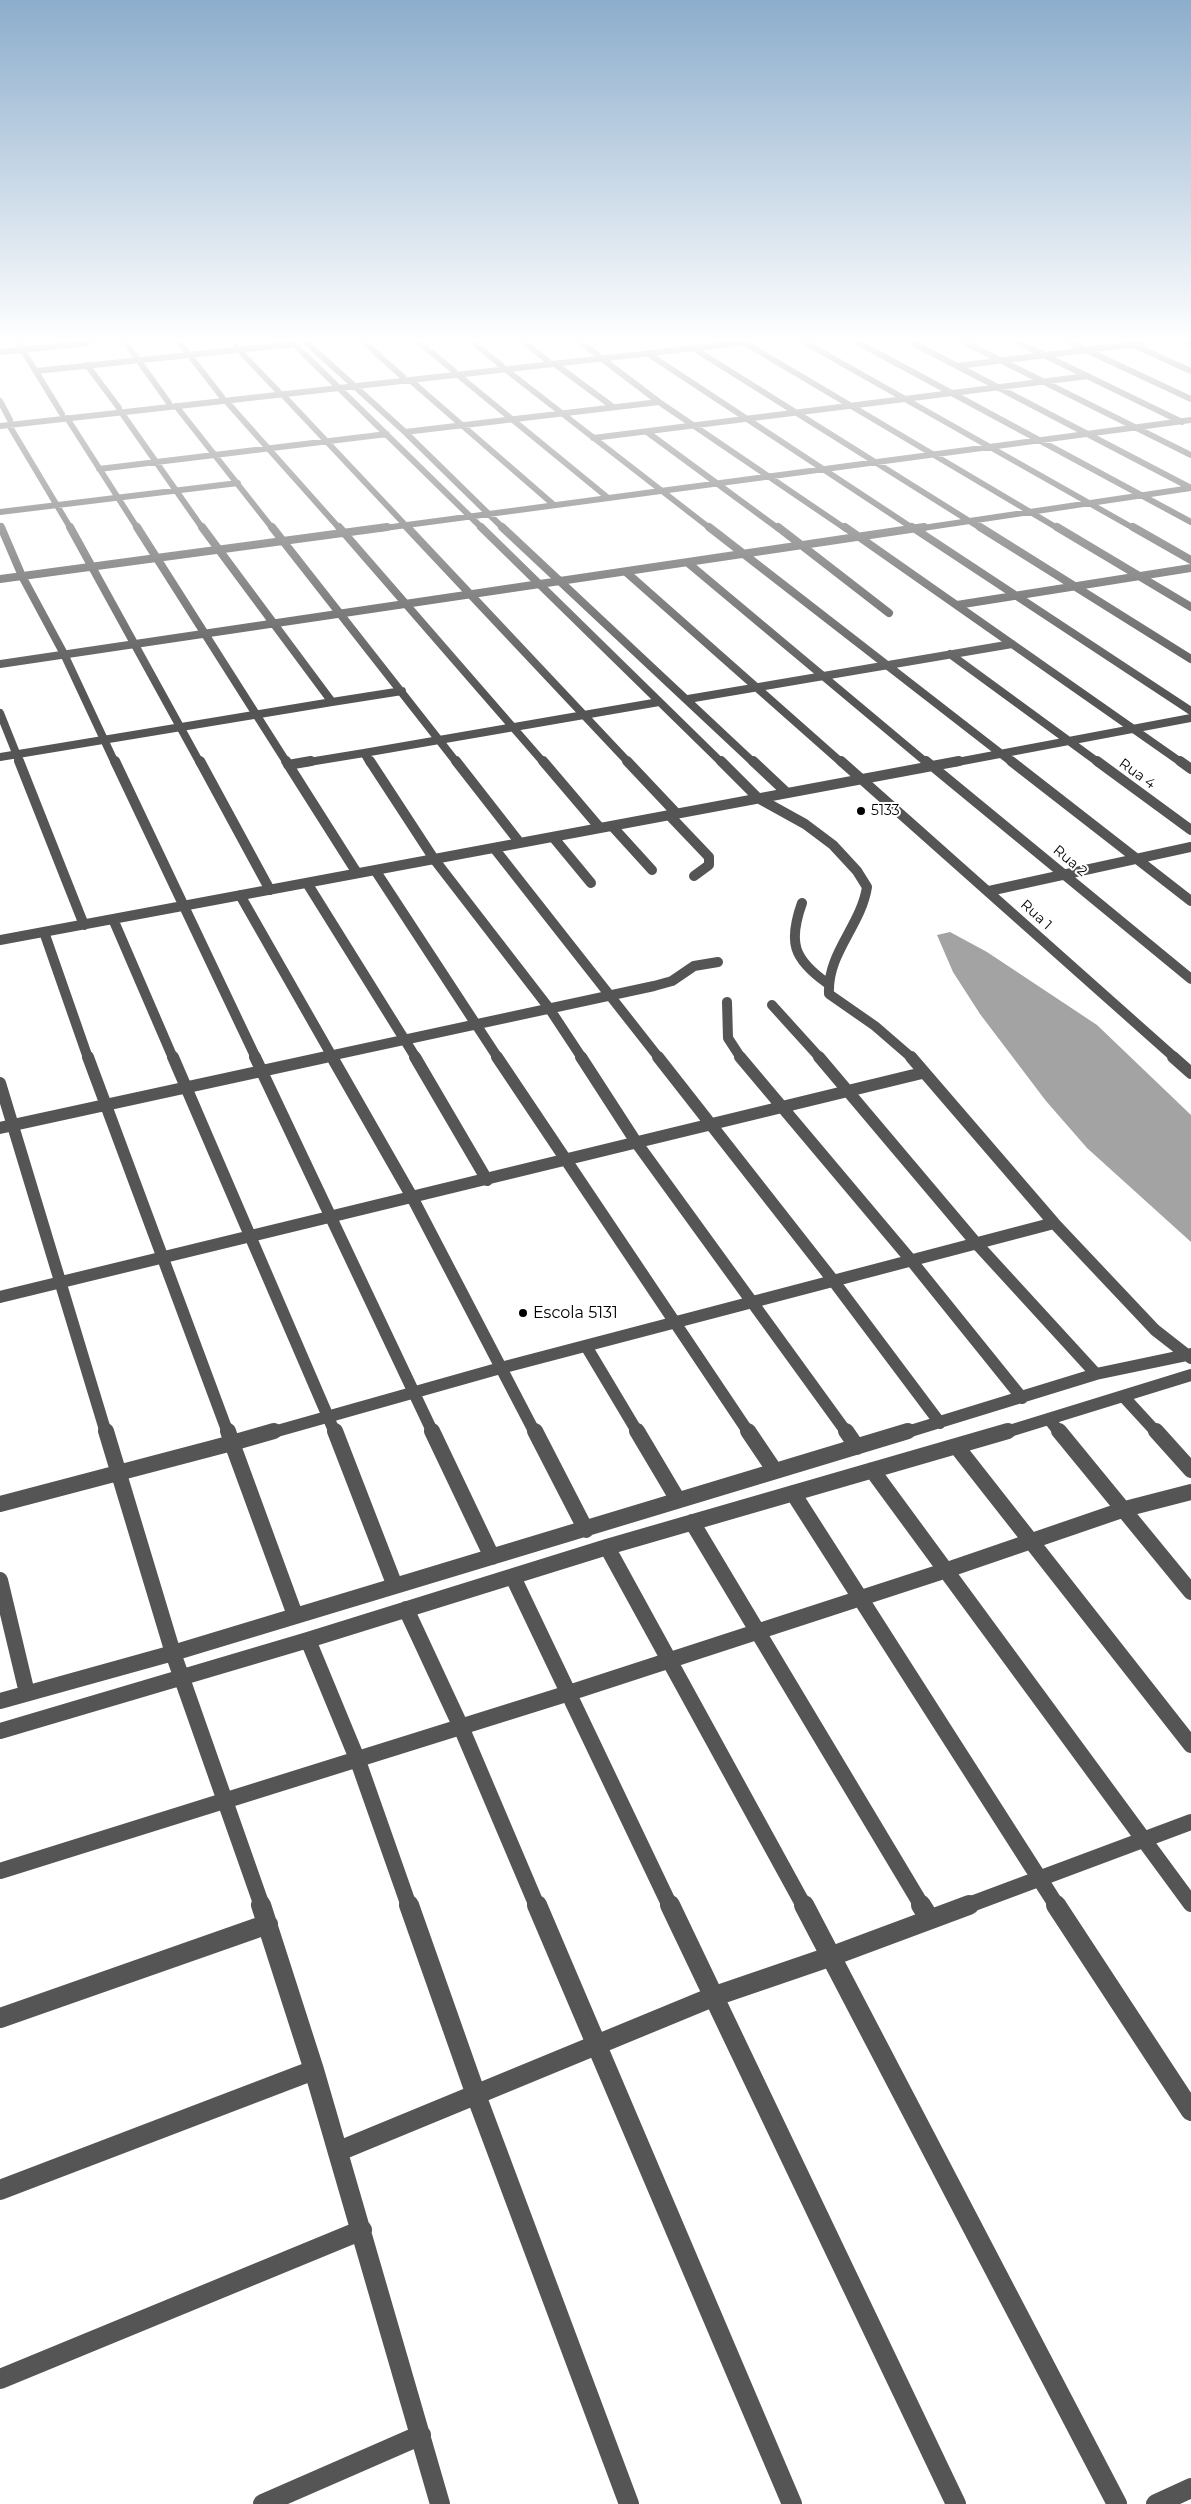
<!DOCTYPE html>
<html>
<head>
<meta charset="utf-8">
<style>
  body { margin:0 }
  canvas { display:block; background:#fff }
</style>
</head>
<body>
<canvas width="1191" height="2504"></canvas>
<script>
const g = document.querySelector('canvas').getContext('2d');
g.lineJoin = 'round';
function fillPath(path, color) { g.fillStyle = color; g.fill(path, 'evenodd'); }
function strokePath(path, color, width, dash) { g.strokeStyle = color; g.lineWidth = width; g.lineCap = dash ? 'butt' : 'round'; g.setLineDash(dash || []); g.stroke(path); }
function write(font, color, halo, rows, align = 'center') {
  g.font = font + ' Montserrat,sans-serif'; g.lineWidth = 4; g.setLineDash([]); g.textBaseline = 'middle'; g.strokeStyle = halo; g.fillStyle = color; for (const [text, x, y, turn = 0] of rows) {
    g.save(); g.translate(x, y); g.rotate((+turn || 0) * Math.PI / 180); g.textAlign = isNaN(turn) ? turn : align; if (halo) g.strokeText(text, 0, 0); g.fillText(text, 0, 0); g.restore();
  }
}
const water = new Path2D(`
  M950,932L987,952L1097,1025L1191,1115V1242L1087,1148L1046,1101L980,1014L953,972L937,935Z`);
const minorFar5 = new Path2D(`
  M126,343L169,403
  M180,343L222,397
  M293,343L483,529
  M307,343L405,432L504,529
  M365,343L403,377
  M420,343L454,371
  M474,343L502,366
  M525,343L548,361
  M581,343L598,355
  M745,343L1059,529
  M806,343L1135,529
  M859,343L1191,522
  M913,343L1191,488
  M966,343L1191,455
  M1019,343L1182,422
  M1071,343L1191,399
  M1187,343L1191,345
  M19,344L62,414
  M1131,344L1191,371
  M236,347L278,391
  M693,348L982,529
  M0,352L88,343
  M647,353L914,529
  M601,358L659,402L846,529
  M555,364L613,407
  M87,365L119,408
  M957,366L1143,343
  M505,369L711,529
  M36,371L294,344
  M458,375L607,497
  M410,380L554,505
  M282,394L409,529
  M0,401L10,420
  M226,401L340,529
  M176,406L273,529
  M121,412L203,529
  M67,418L138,529
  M9,425L71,529
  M0,426L740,343
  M405,432L659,402
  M647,432L779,529
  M593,438L1088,376
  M99,469L387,434
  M0,512L238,483
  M0,526L1,529
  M377,529L1191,420
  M916,529L1191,488`);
const minorFar4 = new Path2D(`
  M1,527L22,576L64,654L115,763
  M70,527L200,763
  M137,527L287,763
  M202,527L332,702L402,691
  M272,527L457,763
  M339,527L544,763
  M407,527L629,763
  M481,527L722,763
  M502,527L754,763
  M709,527L1013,763
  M778,527L889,613
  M845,527L1182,763
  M912,527L1191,711
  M980,527L1191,659
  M1057,527L1191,607
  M1133,527L1191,560
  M688,563L927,763
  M626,572L842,763
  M0,579L387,527
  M957,605L1191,568
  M950,654L1099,763
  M0,664L924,527
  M688,699L1012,644
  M0,713L20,763
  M0,757L332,702
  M303,763L364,753
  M370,763L364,753L659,702
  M952,763L1191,718`);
const minorFar3 = new Path2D(`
  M19,761L84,925
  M115,761L256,1058
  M200,761L270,890
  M286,761L357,873
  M370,761L434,859L549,1008L582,1058
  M456,761L520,843
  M543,761L600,828
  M627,761L677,814
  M721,761L758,798L805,824L833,845L857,871L867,887C861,926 827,953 829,994L875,1026L912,1058
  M753,761L787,793
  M841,761L1175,1058
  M926,761L1191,979
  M1011,761L1191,901
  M1097,761L1191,830
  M1180,761L1191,769
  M288,765L311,761
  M669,815L709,857V865L694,876
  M612,826L652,870
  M553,837L591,883
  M494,848L659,1058
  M375,870L498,1058
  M307,883L416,1058
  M989,891L1191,847
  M240,895L333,1058
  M802,903C788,942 793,959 827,983
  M113,919L173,1058
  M44,932L88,1058
  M0,940L959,761
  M727,1002L728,1038L741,1058
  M772,1005L820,1058
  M320,1058L654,986L672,981L694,966L718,962`);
const minorFar2 = new Path2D(`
  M88,1057L228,1433
  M173,1057L335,1433
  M255,1057L433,1433
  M332,1057L412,1197L535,1433
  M415,1057L487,1180
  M497,1057L749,1433
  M581,1057L636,1142L847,1433
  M658,1057L832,1279L940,1423
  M740,1057L910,1259L1022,1398
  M819,1057L976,1243L1096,1374
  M911,1057L1054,1223L1155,1330L1191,1358
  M1173,1057L1191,1073
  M0,1083L106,1433
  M0,1128L326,1057
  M0,1297L922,1073
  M586,1346L638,1433
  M1123,1396L1157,1433
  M1049,1419L1060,1433
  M270,1433L497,1369L1054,1223
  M904,1433L1096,1374L1191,1354
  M1003,1433L1191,1375`);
const minorFar1 = new Path2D(`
  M106,1431L173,1653L262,1906
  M274,1431L232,1443L295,1615
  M335,1431L395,1586
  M432,1431L492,1557
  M535,1431L586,1530
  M637,1431L678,1500
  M748,1431L775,1471
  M846,1431L857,1447
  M1059,1431L1191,1592
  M1156,1431L1191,1470
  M957,1447L1191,1745
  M872,1470L1191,1904
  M793,1493L1057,1906
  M0,1504L232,1443L228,1431
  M692,1522L922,1906
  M607,1547L804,1906
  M513,1577L670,1906
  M0,1580L27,1693
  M406,1609L461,1727L537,1906
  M308,1640L358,1761L409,1906
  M0,1701L173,1653L908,1431
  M0,1731L308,1640L607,1547L1008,1431
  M0,1871L569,1693L947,1570L1125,1509L1191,1492
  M966,1906L1191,1822`);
const minor = new Path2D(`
  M261,1905L314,2070L440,2504
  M409,1905L476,2095L629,2504
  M537,1905L792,2504
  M670,1905L956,2504
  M804,1905L1117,2504
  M921,1905L929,1918
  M1056,1905L1191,2111
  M0,2018L268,1924
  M339,2151L715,1996L832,1956L969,1905
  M0,2190L314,2070
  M0,2379L362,2230
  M263,2504L421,2435
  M1156,2504L1191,2488`);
const markers = [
  [861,811,5,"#000"],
  [523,1313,5,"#000"]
];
const farStreetnames = [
  ["Rua 4",1137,774,36],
  ["Rua 2",1070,861,40],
  ["Rua 1",1036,915,42]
];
const farPoinames = [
  ["5133",871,811]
];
const poiNames = [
  ["Escola 5131",533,1313]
];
fillPath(water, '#a3a3a3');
strokePath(minorFar5, '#555', 6);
strokePath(minorFar4, '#555', 8);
strokePath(minorFar3, '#555', 10);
strokePath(minorFar2, '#555', 12);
strokePath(minorFar1, '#555', 16);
strokePath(minor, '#555', 20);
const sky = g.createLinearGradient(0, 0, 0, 694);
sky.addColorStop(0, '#8cadcc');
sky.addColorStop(0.49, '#fff');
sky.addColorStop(1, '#ffffff00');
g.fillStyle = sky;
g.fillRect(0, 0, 1191, 694);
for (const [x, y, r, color] of markers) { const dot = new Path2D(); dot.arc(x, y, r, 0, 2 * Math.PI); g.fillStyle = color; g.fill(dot); strokePath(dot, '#fff', 2); }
write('14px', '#000', '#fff', farStreetnames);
write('14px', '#000', '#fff', farPoinames, 'left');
write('16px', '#000', '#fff', poiNames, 'left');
</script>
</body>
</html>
